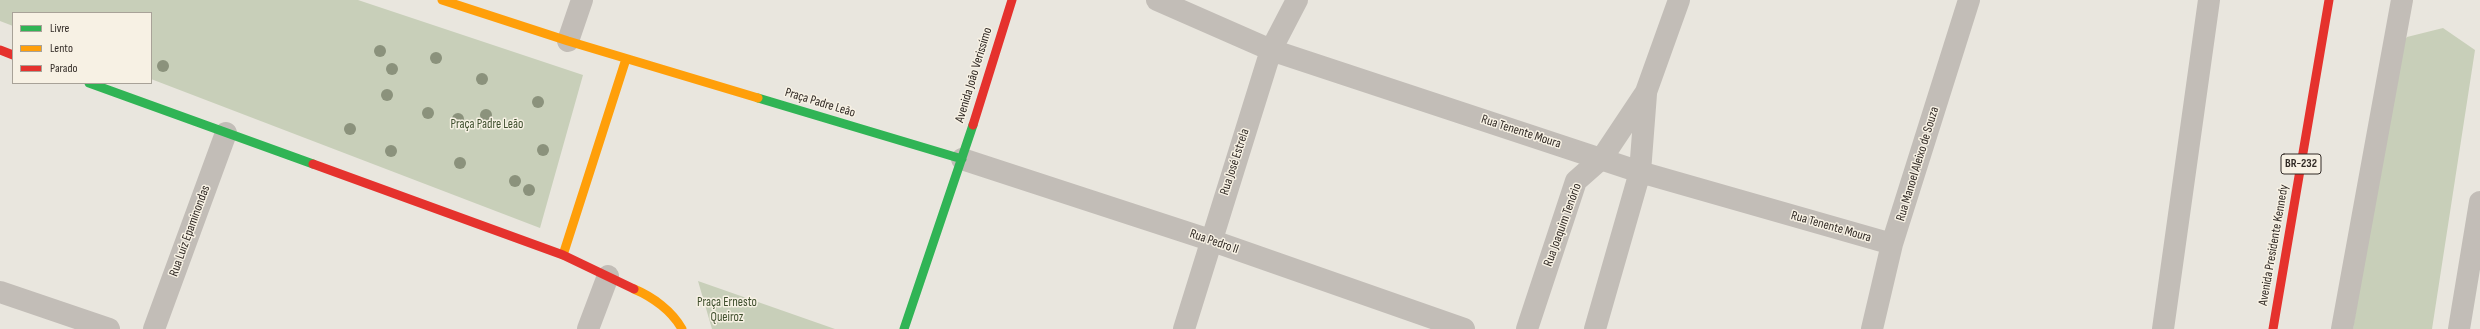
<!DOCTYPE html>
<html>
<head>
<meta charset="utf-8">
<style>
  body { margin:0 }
  #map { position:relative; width:2480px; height:329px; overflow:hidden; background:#e9e6de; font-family:"Sofia Sans Condensed",sans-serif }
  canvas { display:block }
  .legend { position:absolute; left:12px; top:12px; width:140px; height:72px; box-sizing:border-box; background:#f7f1e4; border:1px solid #a8a298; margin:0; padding:5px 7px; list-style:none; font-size:12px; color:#322b26 }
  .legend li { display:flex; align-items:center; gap:8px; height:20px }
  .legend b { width:20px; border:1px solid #a8a298 }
</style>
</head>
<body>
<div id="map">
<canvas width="2480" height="329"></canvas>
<ul class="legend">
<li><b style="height:5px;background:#30b455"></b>Livre</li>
<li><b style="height:5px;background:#ff9f0a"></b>Lento</li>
<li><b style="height:5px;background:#e5322d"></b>Parado</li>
</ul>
</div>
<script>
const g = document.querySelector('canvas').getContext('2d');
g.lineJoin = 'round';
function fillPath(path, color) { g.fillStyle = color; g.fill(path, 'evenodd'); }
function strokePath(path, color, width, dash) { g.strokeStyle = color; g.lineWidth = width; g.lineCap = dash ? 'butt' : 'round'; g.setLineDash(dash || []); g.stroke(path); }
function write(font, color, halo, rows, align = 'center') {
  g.font = font + ' "Sofia Sans Condensed",sans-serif'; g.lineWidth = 3; g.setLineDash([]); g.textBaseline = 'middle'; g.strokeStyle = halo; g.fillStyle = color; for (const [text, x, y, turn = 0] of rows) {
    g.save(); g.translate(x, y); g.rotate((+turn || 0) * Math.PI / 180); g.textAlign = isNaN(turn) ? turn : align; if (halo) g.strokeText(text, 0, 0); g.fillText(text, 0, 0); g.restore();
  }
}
const green = new Path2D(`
  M0,0H358L583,75L540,228L151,79V13H13V26L0,21Z
  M2443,28L2475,50L2432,329H2353L2393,56L2407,37Z
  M698,281L835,329H712Z`);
const street = new Path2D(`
  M1157,0L1271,50L1640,172L1892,244
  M568,41L582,0
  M962,159L1210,240L1464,329
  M0,292L109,329
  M154,329L226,133
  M588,329L608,276
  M1184,329L1271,50L1297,0
  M1527,329L1576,181L1602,158L1646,92L1679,0
  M1595,329L1640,172L1646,94
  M1872,329L1892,244L1969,0
  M2163,329L2209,0
  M2342,329L2402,0
  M2459,329L2480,202`);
const fast = new Path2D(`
  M89,83L313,164
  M758,98L962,159
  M904,329L973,125`);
const slow = new Path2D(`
  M442,0L568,41L758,98
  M563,255L626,59
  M634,289C653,297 672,311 682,329`);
const jam = new Path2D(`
  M0,50L13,55
  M973,125L1012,0
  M313,164L563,255L634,289
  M2273,329L2329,0`);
const trees = [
  [380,51],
  [436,58],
  [163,66],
  [392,69],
  [482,79],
  [387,95],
  [538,102],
  [428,113],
  [486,115],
  [458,119],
  [350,129],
  [543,150],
  [391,151],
  [460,163],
  [515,181],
  [529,190]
];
const shields = [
  [2301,164,40]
];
const shieldNames = [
  ["BR-232",2301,164]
];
const streetNames = [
  ["Avenida João Verissímo",974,75,-73],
  ["Praça Padre Leão",820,103,17],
  ["Rua Tenente Moura",1521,132,18],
  ["Rua José Estrela",1235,162,-72],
  ["Rua Manoel Aleixo de Souza",1918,164,-73],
  ["Rua Joaquim Tenório",1563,225,-70],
  ["Rua Tenente Moura",1831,227,16],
  ["Rua Luíz Epaminondas",190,231,-70],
  ["Rua Pedro II",1214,242,19],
  ["Avenida Presidente Kennedy",2274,245,-80]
];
const parkNames = [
  ["Praça Padre Leão",487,125],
  ["Praça Ernesto",727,303],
  ["Queiroz",727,318]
];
fillPath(green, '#c8cfb9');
strokePath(street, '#c2bdb7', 22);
strokePath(fast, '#30b455', 9);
strokePath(slow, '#ff9f0a', 9);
strokePath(jam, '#e5322d', 9);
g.fillStyle = '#8b927c';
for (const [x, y] of trees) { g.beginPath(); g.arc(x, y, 6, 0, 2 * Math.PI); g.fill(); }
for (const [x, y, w] of shields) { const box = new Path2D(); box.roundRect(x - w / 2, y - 10, w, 20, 3); g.fillStyle = '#f7f1e4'; g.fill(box); strokePath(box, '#322b26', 1); }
write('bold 12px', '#322b26', null, shieldNames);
write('13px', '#322b26', '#f7f1e4', streetNames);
write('13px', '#3e4e2c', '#f7f1e4', parkNames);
</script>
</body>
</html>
